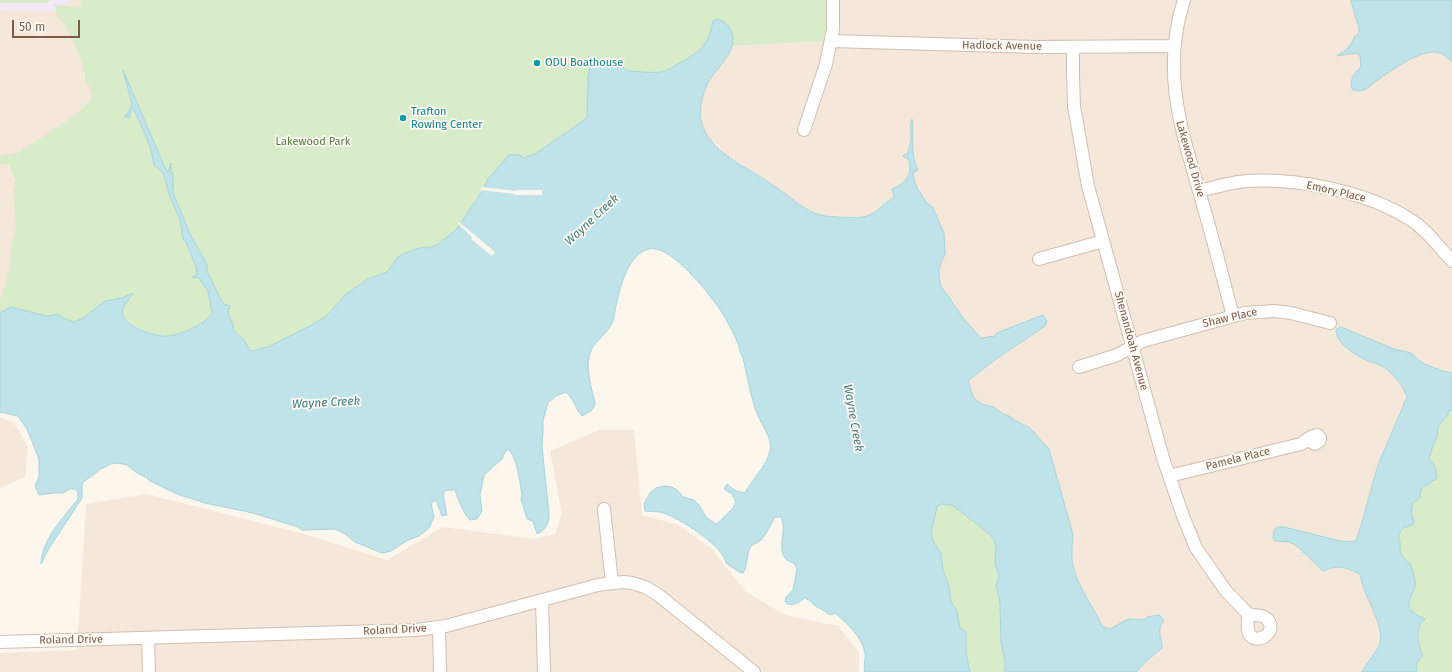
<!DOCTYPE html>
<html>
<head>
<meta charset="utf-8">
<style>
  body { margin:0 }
  #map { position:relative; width:1452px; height:672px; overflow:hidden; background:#fdf6ec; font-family:"Fira Sans",sans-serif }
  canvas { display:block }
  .scale { position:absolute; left:12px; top:20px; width:68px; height:18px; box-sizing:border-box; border:2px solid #7a5c4d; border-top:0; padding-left:5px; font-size:12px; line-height:14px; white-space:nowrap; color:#7a5c4d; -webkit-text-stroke:3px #fffaf3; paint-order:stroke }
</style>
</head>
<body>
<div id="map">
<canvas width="1452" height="672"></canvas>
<div class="scale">50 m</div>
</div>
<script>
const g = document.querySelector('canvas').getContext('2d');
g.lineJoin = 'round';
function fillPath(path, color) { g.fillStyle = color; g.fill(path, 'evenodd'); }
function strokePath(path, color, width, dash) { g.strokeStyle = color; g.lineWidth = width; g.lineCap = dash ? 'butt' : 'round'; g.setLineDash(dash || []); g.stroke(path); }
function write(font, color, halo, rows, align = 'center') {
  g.font = font + ' "Fira Sans",sans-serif'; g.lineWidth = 3.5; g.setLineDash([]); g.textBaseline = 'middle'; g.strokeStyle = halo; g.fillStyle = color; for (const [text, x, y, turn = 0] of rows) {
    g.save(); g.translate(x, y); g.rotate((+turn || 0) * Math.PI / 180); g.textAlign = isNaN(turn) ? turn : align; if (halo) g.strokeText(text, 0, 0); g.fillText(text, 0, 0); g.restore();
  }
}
const residential = new Path2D(`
  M0,0H113L123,70L0,313Z
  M831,0H1351L1359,29L1358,35L1355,36L1352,45L1347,51L1339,55L1355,53L1358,54L1360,56L1361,67L1351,79L1350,83L1397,67L1421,54L1429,52H1439L1446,55L1452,62V373L1443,371L1422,363L1411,353L1394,349L1341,327L1362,358L1384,367L1395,377L1404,389L1407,397L1378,465L1358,536L1354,542L1276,541L1289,542L1297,546L1323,571L1333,567L1341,566L1360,574L1363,588L1376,617L1380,632V643L1367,662L1362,672H1137L1138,668L1152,658L1162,648L1163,642L1159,634V627L1164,620L1128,619L1110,629L1103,627L1086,596L1074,570L1072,547L1073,535L1030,428L1016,421L1009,416L1003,414L994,407L982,404L977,401L973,396L968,382L1047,321L1046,317L1043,315L1040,316L999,332L995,336L981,338L964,319L941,286L939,277V268L945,254L933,208L927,203L916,188L913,175L914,172L918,170L915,164L913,152L914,130L910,124L911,141L909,144L908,153L910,165L907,180L903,184L892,189L894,194V198L886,201L874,214L863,217L821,215L800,206L780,190L726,154L708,137L702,126L700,106L708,83L729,54L732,46L831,41Z
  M0,417L14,423L28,446L25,477L0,488Z
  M599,430H634L642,515L678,525L711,548L746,592L785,615L838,626L859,652V672H0V653L77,650L86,504L147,494L304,534L387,560L443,527L535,539L555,534L562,514L550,451Z`);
const education = new Path2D(`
  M0,0H71L56,11L0,10Z`);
const green = new Path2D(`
  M0,0H51L48,3H0Z
  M81,0H831V41L732,46L733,41L713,21C711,32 708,43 699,51C693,57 669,70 661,72C651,74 635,74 625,70C619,68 614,63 609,60L599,62L590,68L588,77L587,118L535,154L523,158L483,190L456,230L437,245L427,248L423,247L405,253L397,258L387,272L368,279L346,294L325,317L308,327L268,347L252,351L249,349L245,341L234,331L233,325L228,312L221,300L207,271V264L191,236L173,193V173H171V165L168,172L166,170L124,74L132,104L127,115L125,116L129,118L131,111L133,109L136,114L150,146L154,165L160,170L164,175L169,194L180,220L183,239L186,242L196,267L197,274L192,276L199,278L208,291L212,313C206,324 182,334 170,336C158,338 119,326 123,309C125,304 130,298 132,293L122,298L105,301L83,318L74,322L63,318L57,314L50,316H46L11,307L0,313V301L10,268L11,246L16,228L13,195L15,180L9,164L0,165V156L18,153L74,116L91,101L92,94L86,81L81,60L65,24L57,17L54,4L80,8Z
  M1449,410L1452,411V672H1417C1415,664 1417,661 1423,655C1416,638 1419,640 1420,623C1409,608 1407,605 1415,587L1399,551C1398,543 1399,535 1403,528L1412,525L1411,513L1413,503L1420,498L1421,489L1437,478L1436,469L1429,458L1434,443L1437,437L1438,426L1448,415Z
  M941,504L952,505L986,531L993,538L996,548L995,564L999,576L996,585L1000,603L1001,643L1005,661V672H970L966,653V632L960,628L957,611L951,602L949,586L943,570L941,553L933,541L931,533L937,506Z`);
const water = new Path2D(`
  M1351,0H1452V62C1448,59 1446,55 1440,53C1422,47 1391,71 1376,81C1373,84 1368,88 1364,90C1360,91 1355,91 1352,89C1349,79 1354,74 1361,67L1360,56L1358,54L1355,53L1337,56C1347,50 1351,46 1355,36L1358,35L1359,29Z
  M717,19C724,21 725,22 729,27C743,48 717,66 708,83C702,95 697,114 703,127C707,138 717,148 726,155C743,168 763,177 780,190C793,199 804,211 821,215C827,217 857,218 863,217C879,214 880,204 894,198V194L892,192V189C906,183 912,176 909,160L903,156L908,153C908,148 911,144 911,139C912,132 909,126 912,119C915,136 909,154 918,170L914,172L913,176L917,188L927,203L933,208L944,233L945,254L939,268V277L941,286L964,319L981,338L995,336L997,333L1040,316L1043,315L1047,321L1045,326L999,357L968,381L973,396L977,401L982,404L994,407L1003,414L1009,416L1016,421L1030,428L1049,449L1073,535C1072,546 1071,559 1074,570C1080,589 1094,609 1103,627L1110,629L1128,619L1145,620L1147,617L1159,615L1164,620C1155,633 1163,635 1162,648C1156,654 1139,666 1137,672H1005V661L1001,643L1000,603L996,585L999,576L995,564L996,548L993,538L986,531L952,505L941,504L937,506L931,533L933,541L941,553L943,570L949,586L951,602L957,611L960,628L966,632V653L970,672H865C863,665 866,660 865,653C862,636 847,624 835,613L830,615C826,612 823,610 819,608C813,606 811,600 805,598C799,602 792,608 785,602L786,597L793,590L797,569L794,563C771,557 789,532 781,517H775C771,524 767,533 762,539C759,543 753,543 750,548C746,556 748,565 743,573L739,572L726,563C725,547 678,517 663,513C658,511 651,512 645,511L644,504L650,493L656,488L664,486L672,487L677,490L683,497L694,500L699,505L707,518L716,524L718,523L733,508L736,502L732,494L724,489L727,484L736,491L745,493C753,478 766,467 770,451C773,440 764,429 760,420C752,405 747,375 743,358C740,353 740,349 738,344C735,335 730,327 726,319C715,300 678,253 656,249C652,248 646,249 642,252C624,262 617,299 614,317C612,328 602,336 595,344C582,360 591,385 595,403C594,411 589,412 582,416C575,408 573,398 566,392L556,396L548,403L543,420V431L542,447L549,514C549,524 546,530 537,534L533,521L527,519L521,499L522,494C520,484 517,456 508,449L503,455V458L484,475L480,495L482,511L477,519L470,520C462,511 459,501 455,490H447L443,493L447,515L442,516L436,500L431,503L434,518L432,521L429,528L419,536L408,540L391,551L382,553L355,542L345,534L335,529L302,530L298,527L253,513L205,503L177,494L150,481L146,477L137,473L127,465L118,463L111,464L101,469L82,483V498L48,550L41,564C42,539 63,518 78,499V492L75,489H70L63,493H53L39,495L35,486L39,477V459L27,429L18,416L0,412V313L11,307L46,316H50L57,314L63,318L74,322L83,318L105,301L122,298L133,293C130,298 125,303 123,309C118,326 157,338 169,336C182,334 206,324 212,313L208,291L199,278L192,277L197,274L196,267L186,242L183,239L180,220L169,194L164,175L160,170L154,165L150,146L136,114L133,109L131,111L129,118L124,116L127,115L132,104L123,70L166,170L168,172L171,163V173H173V193L191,236L207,264V271L221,300L224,304L230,306L228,312L233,325L234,331L245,341L249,349L252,351L268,347L308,327L325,317L346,294L368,279L387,272L397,258L405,253L423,247L427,248L437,245L456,230L483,190L488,179L509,155H520L523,158L535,154L587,118L588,77L590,68C598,63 610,57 619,63C624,67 624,70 631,71C641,72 651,73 661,72C667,71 673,67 678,64C699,53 709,45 713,21Z
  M1341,327L1394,349L1411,353L1422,363L1443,371L1452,373V411L1449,410L1448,415L1438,426L1437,437L1434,443L1429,458L1436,469L1437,478L1421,489L1420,498L1413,503L1411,513L1414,522L1412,525L1403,528C1401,530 1399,534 1399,537C1398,539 1400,541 1400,543C1399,555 1403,558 1411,565C1413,572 1416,581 1415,587C1414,590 1412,593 1411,596C1405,610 1414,614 1425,619L1420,623C1418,640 1416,638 1423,656C1417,661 1415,664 1417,672H1362C1366,664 1379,648 1380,643C1384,628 1369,603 1364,589C1362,584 1361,579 1360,574C1343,567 1341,564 1323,571L1297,546L1289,542L1275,541L1273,537L1274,531L1277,527H1284L1340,541L1354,542L1358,536L1378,465L1407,397C1403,386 1395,375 1385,368C1378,363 1369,362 1362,358C1352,352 1336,343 1336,330Z`);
const pier = new Path2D(`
  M482,187L515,191L516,190H542V195H515V194L480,190Z
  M459,222L495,252L492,256L471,239L472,237L458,224Z`);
const minor = new Path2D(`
  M1184,0C1160,74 1183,134 1203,205C1214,242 1223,279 1233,316
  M831,41L1036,47L1174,46
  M1073,47V75L1074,106L1088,186L1163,458L1183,516L1196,548L1226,591L1248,614
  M804,130L826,64L833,29V0
  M1199,191C1212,188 1225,184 1238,182C1290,176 1367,191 1411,220C1427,230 1439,247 1452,261
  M1039,259L1103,241
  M1079,367L1117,355L1143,341L1245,313L1274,311L1291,313L1330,323
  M1169,476L1301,444C1307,440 1311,435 1318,435L1320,438V440L1315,444L1307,440
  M604,509L612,583
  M542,600L544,672
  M1248,614C1254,616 1262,614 1266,618C1282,633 1251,649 1248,630C1247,625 1248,619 1248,614Z
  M439,627L440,672
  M148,638L149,672
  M0,642L416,630L446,626L598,585L612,583L624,582L632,583L645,587L657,594L754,672`);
const markers = [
  [537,63,4,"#0f9aa8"],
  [403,118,4,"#0f9aa8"]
];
const streetNames = [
  ["Hadlock Avenue",1002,46,1],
  ["Lakewood Drive",1190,159,74],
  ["Emory Place",1336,192,13],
  ["Shaw Place",1230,318,-13],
  ["Shenandoah Avenue",1131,341,75],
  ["Pamela Place",1238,459,-14],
  ["Roland Drive",395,630,-3],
  ["Roland Drive",71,640,-1]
];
const cultureNames = [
  ["ODU Boathouse",545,63],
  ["Trafton",411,112],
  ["Rowing Center",411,125]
];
const parkNames = [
  ["Lakewood Park",313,142]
];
const waterNames = [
  ["Wayne Creek",592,220,-43],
  ["Wayne Creek",326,403,-3],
  ["Wayne Creek",853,418,80]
];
fillPath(residential, '#f5e8da');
fillPath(education, '#f3e8fa');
fillPath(green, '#d8ecc9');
fillPath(water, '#bfe3e8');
strokePath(water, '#a5d3da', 1);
fillPath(pier, '#fdf6ec');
strokePath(minor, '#d1beb0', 14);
strokePath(minor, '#fff', 12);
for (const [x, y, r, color] of markers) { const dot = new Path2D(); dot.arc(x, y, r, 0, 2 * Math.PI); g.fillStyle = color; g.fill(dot); strokePath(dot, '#fffaf3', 1.5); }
write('11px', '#7a5c4d', '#fffaf3', streetNames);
write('11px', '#0d838f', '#fffaf3', cultureNames, 'left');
write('11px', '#537a41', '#fffaf3', parkNames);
write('italic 12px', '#437c86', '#fffaf3', waterNames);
</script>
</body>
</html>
